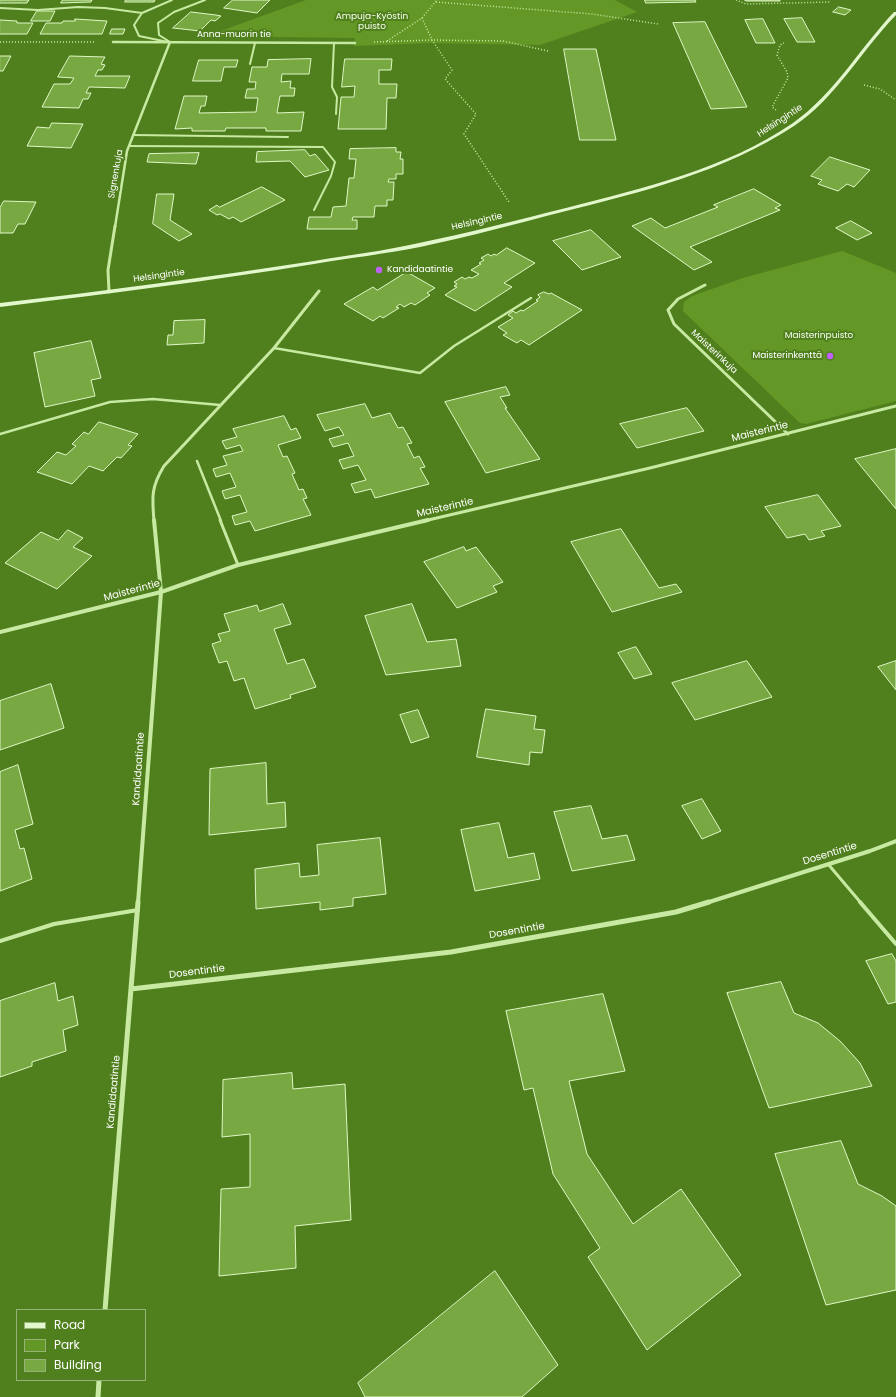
<!DOCTYPE html>
<html>
<head>
<meta charset="utf-8">
<style>
  body { margin:0 }
  #map { position:relative; width:896px; height:1397px; overflow:hidden; background:#50801d; font-family:Poppins,sans-serif }
  canvas { display:block }
  .legend { position:absolute; left:16px; top:1309px; width:130px; height:72px; box-sizing:border-box; background:#50801d; border:1px solid #96b377; margin:0; padding:5px 7px; list-style:none; font-size:12px; color:#fff }
  .legend li { display:flex; align-items:center; gap:8px; height:20px }
  .legend b { width:20px; border:1px solid #96b377 }
</style>
</head>
<body>
<div id="map">
<canvas width="896" height="1397"></canvas>
<ul class="legend">
<li><b style="height:5px;background:#e2f7cc"></b>Road</li>
<li><b style="height:11px;background:#639827"></b>Park</li>
<li><b style="height:11px;background:#77a842"></b>Building</li>
</ul>
</div>
<script>
const g = document.querySelector('canvas').getContext('2d');
g.lineJoin = 'round';
function fillPath(path, color) { g.fillStyle = color; g.fill(path, 'evenodd'); }
function strokePath(path, color, width, dash) { g.strokeStyle = color; g.lineWidth = width; g.lineCap = dash ? 'butt' : 'round'; g.setLineDash(dash || []); g.stroke(path); }
function write(font, color, halo, rows, align = 'center') {
  g.font = font + ' Poppins,sans-serif'; g.lineWidth = 4; g.setLineDash([]); g.textBaseline = 'middle'; g.strokeStyle = halo; g.fillStyle = color; for (const [text, x, y, turn = 0] of rows) {
    g.save(); g.translate(x, y); g.rotate((+turn || 0) * Math.PI / 180); g.textAlign = isNaN(turn) ? turn : align; if (halo) g.strokeText(text, 0, 0); g.fillText(text, 0, 0); g.restore();
  }
}
const green = new Path2D(`
  M306,0H615L637,12L540,45L430,43L354,46L355,38L207,36Z
  M842,251L896,273V401L806,424L800,423L683,311L684,302L692,296L743,278Z`);
const building = new Path2D(`
  M0,0H29L27,3H0Z
  M63,0H92L91,2L61,3Z
  M126,0H155L154,2H125Z
  M233,0H270L257,13L224,8Z
  M645,0H695L696,2L646,3Z
  M745,0H780V1H746Z
  M839,7L851,10L845,15L833,12Z
  M37,11H55L50,21H31Z
  M191,12L216,15L221,16L215,21L211,20L200,31L173,28Z
  M802,18L815,42H797L784,19Z
  M75,19L107,21L102,34H40L46,23H62L63,21H75Z
  M763,19L775,43H756L745,20Z
  M0,20L17,21V23H33L27,34H0Z
  M705,22L747,107L711,109L673,23Z
  M112,29H125L123,34H110Z
  M564,49H596L616,140H580Z
  M0,56H11L3,71H0Z
  M70,56L105,57L101,64L105,65L102,70H98L95,76H130L125,88L89,87L86,93H91L88,99H83L79,108L42,107L54,84H70L74,78L58,77Z
  M311,59L309,74H282L281,82L291,81L290,88H295L294,96H280L277,113L304,112L301,131H266V128H226L225,131H192V128L175,129L184,96H207L205,106H201L199,113L256,112L258,98H245L247,89H255L256,82H249L252,67H267L268,60Z
  M345,59H392L391,70H379V84H397L396,98H387L386,129H338L341,97H354L355,86L342,87Z
  M199,60H238L236,67H224L221,81H193Z
  M52,123L83,124L71,148L27,146L37,127L49,128Z
  M396,148V152H401L400,159H403V174H396V179H389L388,182H394L393,200H387V206H375L374,217H353L352,220H357V229H307L309,217H331L333,207L346,206L349,178H354L356,159H349L350,149Z
  M305,150L310,156L315,154L329,170L305,177L290,161L256,162L257,152Z
  M199,153L196,164L147,162L149,154Z
  M830,157L870,170L854,187L847,184L838,191L818,184L822,180L811,176Z
  M262,187L285,200L241,222L233,217L229,219L220,214L217,215L209,210L217,205L219,207Z
  M754,189L781,205L775,208L780,210L690,247L712,262L694,270L632,226L651,218L665,228L718,207L714,205Z
  M157,194H174L170,220L192,234L179,241L153,224Z
  M4,201L36,202L25,224H18L13,233H0V208Z
  M851,221L872,233L857,240L836,228Z
  M591,230L621,257L582,270L553,241Z
  M507,248L535,263L504,283L512,287L475,311L445,295L457,287L454,286L457,284L454,282L462,277L465,279L469,277L472,278L479,274L471,270L481,264L479,263L484,260L481,258L488,254L491,256L494,254L496,255Z
  M407,272L435,288L427,293L430,295L415,305L411,303L404,307L400,304L396,307L399,308L383,318L380,316L373,321L344,304L373,287L377,290Z
  M544,292L549,294L551,293L582,310L529,345L521,340L517,343L503,335L507,333L498,327L513,318L508,315L513,311L516,313L521,310L523,311L538,301L536,300L540,297L538,295Z
  M205,320L204,343L167,345L168,335H173L174,321Z
  M91,341L101,378L91,380L95,396L45,407L34,353Z
  M506,387L510,395L500,397L507,408H505L540,459L486,473L445,402Z
  M365,404L372,418L390,413L398,428L403,427L412,443L407,444L414,458L419,456L425,467L420,468L429,484L375,498L371,489L355,493L351,484L366,480L358,465L343,469L339,460L354,456L348,443L333,447L329,439L344,435L339,427L325,431L317,415Z
  M687,408L704,431L637,448L620,424Z
  M284,416L291,430L296,428L301,438L278,445L283,457L287,456L295,473L292,474L299,490L303,489L307,498L303,499L311,515L255,531L250,521L235,525L232,516L247,512L240,495L225,499L222,491L236,487L230,473L216,477L213,469L227,465L223,456L243,451L240,445L226,449L222,441L237,437L233,429Z
  M99,422L138,434L128,445L132,446L121,458L117,457L103,471L89,466L72,484L37,472L57,452L66,455L76,446L72,444L84,432L88,434Z
  M896,449V509L855,459Z
  M818,495L841,526L821,531L825,536L809,540L805,534L787,538L765,507Z
  M621,529L659,588L676,584L682,592L612,612L571,542Z
  M68,530L83,538L73,547L92,556L57,589L5,563L41,532L58,540Z
  M464,547L466,551L476,547L503,582L493,586L497,592L457,608L424,562Z
  M283,604L291,624L274,629L287,664L304,659L316,687L290,695L291,698L255,709L244,678L234,681L227,661L219,663L212,644L221,641L218,634L230,631L224,614L257,605L259,611Z
  M412,604L427,642L456,639L461,666L386,675L365,616Z
  M636,647L652,674L634,679L618,653Z
  M747,661L772,697L695,720L672,683Z
  M896,661V690L878,667Z
  M51,684L64,728L0,750V701Z
  M486,709L536,716L534,729L545,730L542,753L530,752L529,765L477,757Z
  M418,710L429,737L411,743L400,715Z
  M266,763L267,804L285,802L286,827L209,835L210,769Z
  M18,765L33,824L15,830L20,849L24,848L32,879L0,891V772Z
  M702,799L721,831L702,839L682,806Z
  M591,806L602,839L627,835L635,860L572,871L554,812Z
  M499,823L508,858L534,853L540,879L475,891L461,830Z
  M380,838L386,894L353,898V906L320,910V902L256,909L255,869L299,863L300,877L319,875L317,845Z
  M892,954L896,961V1002L888,1004L866,961Z
  M781,982L794,1013L818,1023L840,1041L860,1063L872,1086L769,1108L727,993Z
  M55,983L58,1001L73,996L78,1025L63,1030L66,1051L32,1062V1066L0,1077V1001Z
  M603,994L625,1071L569,1081L587,1154L633,1224L681,1189L741,1275L647,1350L588,1257L600,1248L553,1174L533,1088L524,1090L506,1011Z
  M292,1073L293,1089L345,1084L351,1220L295,1226L296,1268L219,1276L221,1189L250,1187V1134L222,1137L223,1080Z
  M841,1141L858,1184L882,1196L896,1206V1290L826,1305L775,1154Z
  M495,1271L558,1365L522,1397H365L358,1383Z`);
const path = new Path2D(`
  M736,0L746,4L831,2
  M436,2L592,14L658,24
  M422,18L432,40L452,70L445,79L476,114L464,134L509,202
  M387,41L422,18L437,0
  M0,42H94
  M374,42L432,40L503,41L548,51
  M864,85L880,89L896,100
  M776,110L772,107L788,78L787,72L777,55L780,45L784,43`);
const serviceFar3 = new Path2D(`
  M0,8L38,10L78,7L105,8L142,13L172,0
  M142,13L134,25L139,36L168,42
  M170,42L159,35L158,23L174,12L205,0
  M334,43L332,87L337,97L336,114
  M250,64L255,43
  M133,135L288,137
  M129,146L323,147L335,162L331,176L314,210`);
const serviceFar2 = new Path2D(`
  M274,348L420,373L454,346L531,298
  M0,434L110,402L153,399L220,405
  M197,461L221,521`);
const serviceFar1 = new Path2D(`
  M220,520L238,565
  M828,864L861,903`);
const service = new Path2D(`
  M860,902L896,944
  M0,941L54,924L138,910`);
const minorFar3 = new Path2D(`
  M113,42L355,43
  M115,227L127,151L170,42`);
const minorFar2 = new Path2D(`
  M705,285L678,299L668,310L674,324L788,434
  M109,292L108,270L115,226
  M154,521C152,497 151,487 164,466L274,348L319,291
  M424,521L650,468L896,406`);
const minorFar1 = new Path2D(`
  M0,632L161,592L238,565L428,520
  M138,903L161,592L154,520
  M706,903L870,851L896,841`);
const minor = new Path2D(`
  M131,989L451,952L676,912L709,902
  M105,1310L138,902
  M98,1397L99,1380`);
const secondary = new Path2D(`
  M894,12H896V15C861,51 836,98 794,126C724,172 642,192 562,212C515,224 468,237 420,247C385,254 349,258 314,264C210,281 105,294 0,307V303C105,291 209,277 314,261C349,255 384,251 419,243C469,233 517,220 566,208C643,188 726,169 793,123C834,94 860,48 894,12Z`);
const markers = [
  [379,270,4,"#c060f8"],
  [830,356,4,"#c060f8"]
];
const farParknames = [
  ["Ampuja-Kyöstin",372,17],
  ["puisto",372,27],
  ["Maisterinpuisto",819,336]
];
const farStreetnames = [
  ["Anna-muorin tie",234,35],
  ["Helsingintie",780,121,-33],
  ["Signenkuja",116,174,-80],
  ["Helsingintie",477,222,-13],
  ["Helsingintie",159,276,-8],
  ["Maisterinkuja",714,352,43]
];
const farPoinames = [
  ["Kandidaatintie",387,270],
  ["Maisterinkenttä",822,356,"right"]
];
const streetNames = [
  ["Maisterintie",760,432,-14],
  ["Maisterintie",445,508,-13],
  ["Maisterintie",132,591,-15],
  ["Kandidaatintie",139,769,-86],
  ["Dosentintie",830,854,-17],
  ["Dosentintie",517,931,-10],
  ["Dosentintie",197,972,-7],
  ["Kandidaatintie",114,1092,-85]
];
fillPath(green, '#639827');
fillPath(building, '#77a842');
strokePath(building, '#e0f7c6', 1);
strokePath(path, '#c7e9a1', 1.5, [1, 2]);
strokePath(serviceFar3, '#c7e9a1', 2);
strokePath(serviceFar2, '#c7e9a1', 2.5);
strokePath(serviceFar1, '#c7e9a1', 3);
strokePath(service, '#c7e9a1', 4);
strokePath(minorFar3, '#c7e9a1', 2.5);
strokePath(minorFar2, '#c7e9a1', 3);
strokePath(minorFar1, '#c7e9a1', 4);
strokePath(minor, '#c7e9a1', 5);
fillPath(secondary, '#e2f7cc');
for (const [x, y, r, color] of markers) { const dot = new Path2D(); dot.arc(x, y, r, 0, 2 * Math.PI); g.fillStyle = color; g.fill(dot); strokePath(dot, '#50801d', 1.5); }
write('9px', '#f6fdee', '#50801d', farParknames);
write('9px', '#fff', '#50801d', farStreetnames);
write('9px', '#fff', '#50801d', farPoinames, 'left');
write('10px', '#fff', '#50801d', streetNames);
</script>
</body>
</html>
